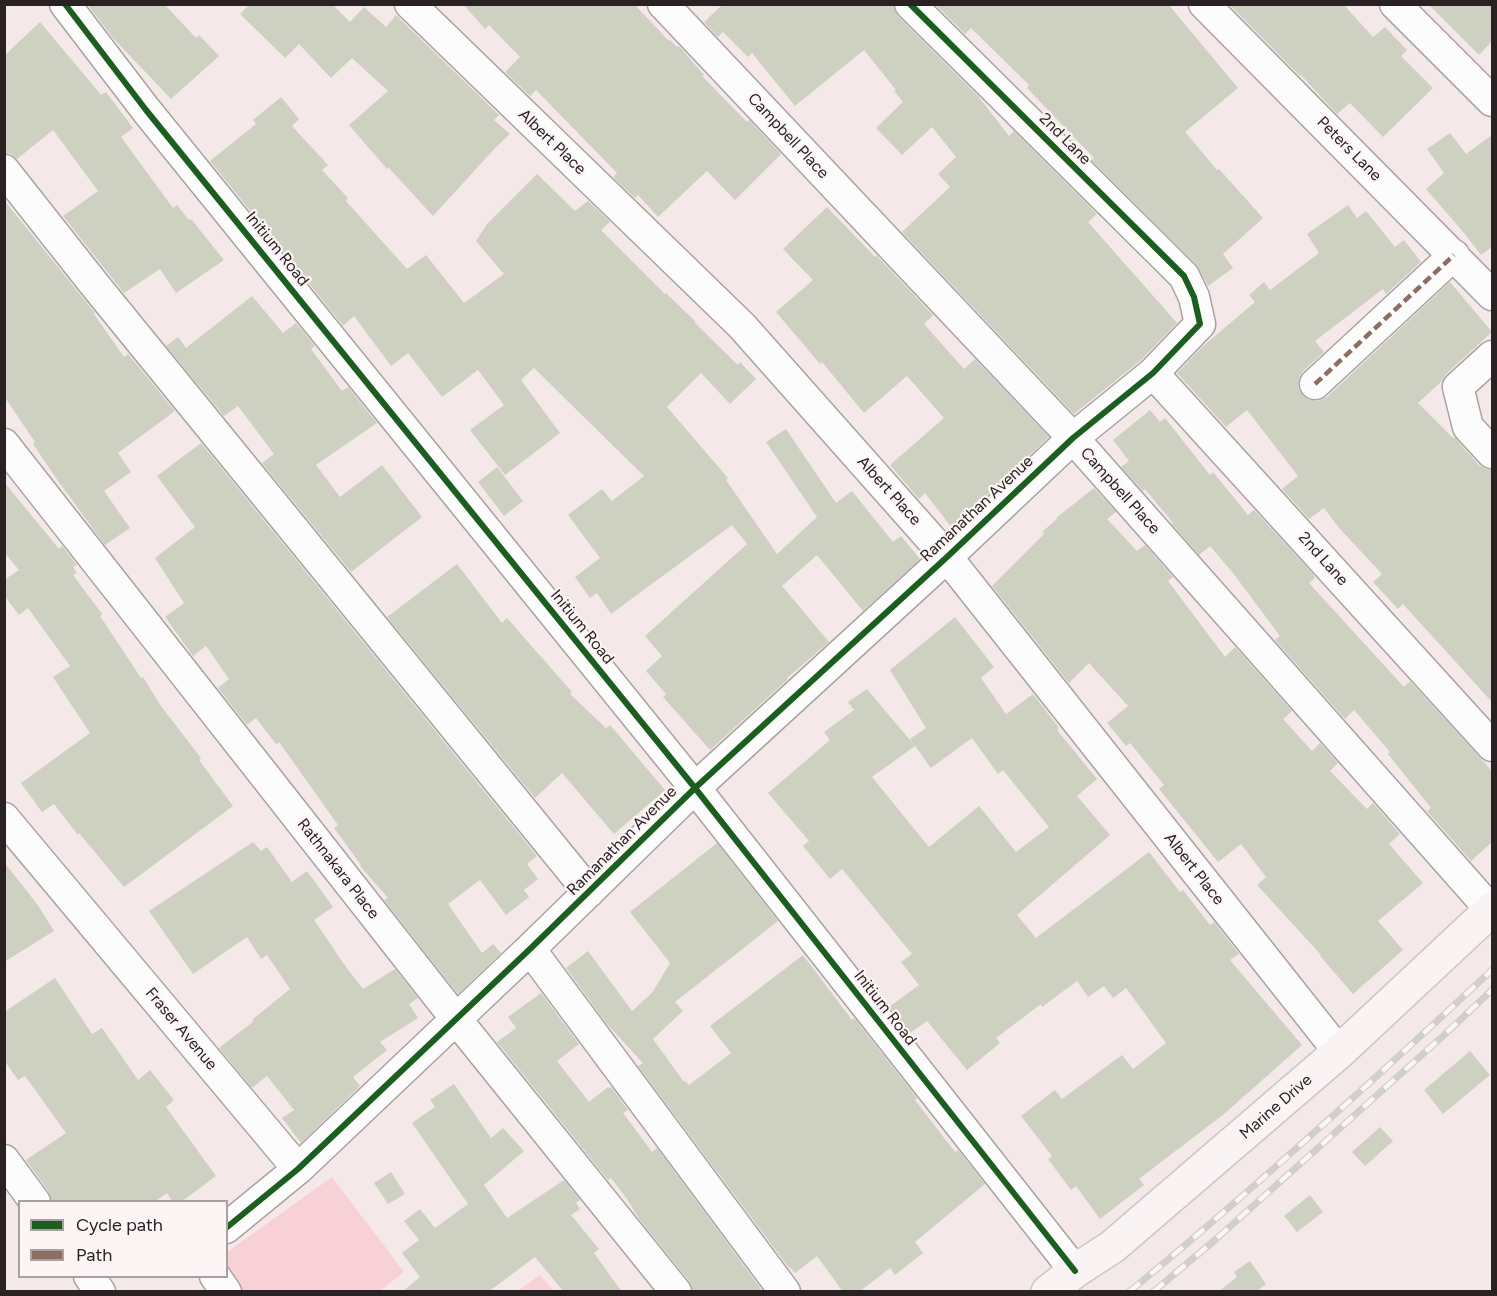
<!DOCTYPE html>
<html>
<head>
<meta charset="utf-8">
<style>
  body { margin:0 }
  #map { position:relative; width:1497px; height:1296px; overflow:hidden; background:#f4e8e9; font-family:Figtree,sans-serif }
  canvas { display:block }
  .frame { position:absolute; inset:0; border:6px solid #292122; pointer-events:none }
  .legend { position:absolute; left:18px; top:1200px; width:210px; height:78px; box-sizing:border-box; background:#fdf4f5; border:2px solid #a8a0a1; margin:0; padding:8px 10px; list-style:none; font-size:18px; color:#292122 }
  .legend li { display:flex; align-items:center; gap:12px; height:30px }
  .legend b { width:30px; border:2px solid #a8a0a1 }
</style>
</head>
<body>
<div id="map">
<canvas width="1497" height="1296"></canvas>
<div class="frame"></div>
<ul class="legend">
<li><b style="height:8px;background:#1b5e20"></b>Cycle path</li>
<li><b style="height:8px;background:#8d6e63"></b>Path</li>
</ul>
</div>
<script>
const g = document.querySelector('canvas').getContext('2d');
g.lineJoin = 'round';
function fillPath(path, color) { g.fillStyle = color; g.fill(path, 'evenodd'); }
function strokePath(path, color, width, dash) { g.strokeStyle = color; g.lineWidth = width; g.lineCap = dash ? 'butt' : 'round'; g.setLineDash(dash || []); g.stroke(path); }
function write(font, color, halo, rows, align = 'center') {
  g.font = font + ' Figtree,sans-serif'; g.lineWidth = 4.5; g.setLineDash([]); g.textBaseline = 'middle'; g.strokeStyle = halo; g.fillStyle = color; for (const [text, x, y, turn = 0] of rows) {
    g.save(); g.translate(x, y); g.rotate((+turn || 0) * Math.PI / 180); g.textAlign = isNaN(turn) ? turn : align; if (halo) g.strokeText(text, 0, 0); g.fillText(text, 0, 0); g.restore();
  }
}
const green = new Path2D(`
  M332,1177L404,1272L380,1291H242L230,1275L226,1253Z
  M540,1275L554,1291H518Z`);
const building = new Path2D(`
  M87,4H164L196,38L199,35L219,56L171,99L113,38Z
  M250,4H332L350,22L364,7L386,27L396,15L499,115L494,120L510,134L496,147L433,216L388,167L387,169L349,125L388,91L352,58L331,78L299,44L285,58L240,14Z
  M463,4H634L669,41L670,40L677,47L679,46L704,75L702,76L747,122L749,120L781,154L735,200L707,171L658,217L638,195L635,198L613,177L617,173L536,90L530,96L505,72L520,57L489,25L485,29Z
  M723,4H893L894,9L898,16L978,96L1009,136L1014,131L1097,214L1088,222L1177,323L1141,360L1074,414L902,232L950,187L938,174L956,157L932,127L902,155L876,128L903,102L894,91L896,90L864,50L795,106L752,53L748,57L723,32L718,37L704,22Z
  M935,4H1168L1238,88L1185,132L1217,170L1219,169L1263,218L1223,254L1233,268L1208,286L1196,264L1091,160L1094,158L1027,88L1029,85L971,28L965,34Z
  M1229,4H1343L1373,37L1385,27L1407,50L1401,56L1433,88L1383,137L1350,103L1337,114L1301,75L1300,76Z
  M1428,4H1492V41L1479,55Z
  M40,22L101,95L106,92L133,128L121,137L173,208L177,205L189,220L191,219L224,260L176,293L160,269L124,293L63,216L98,191L53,130L17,159L11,154L4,153V56Z
  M281,97L299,119L292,126L328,165L322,170L348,198L346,201L407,269L426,255L464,303L504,274L476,241L487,224L537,174L575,211L588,201L610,222L601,230L665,294L666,293L696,322L695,323L738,365L740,362L756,379L730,404L701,373L667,407L728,478L726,480L777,554L817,517L766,442L786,429L836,503L852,491L893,542L901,536L920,559L863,611L817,555L782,586L829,642L787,678L788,679L710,750L663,697L666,694L646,671L662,656L645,636L747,544L732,525L611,614L597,593L590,598L575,577L600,558L568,515L602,489L612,501L644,476L534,368L521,380L560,433L505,475L470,430L504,405L478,370L442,397L408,353L391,366L354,316L343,326L341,323L210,161L256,124L253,120Z
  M1450,133L1466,154L1492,135V247L1481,255L1464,233L1426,189L1444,173L1427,149Z
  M4,200L95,313L94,314L124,357L128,354L175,411L118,453L131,472L104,491L130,528L105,545L58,481L33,444L35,442L4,396Z
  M1348,205L1357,218L1366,211L1395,247L1404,240L1421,262L1386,294L1383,289L1315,341L1324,352L1303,371L1299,378L1298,388L1303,396L1309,400L1318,401L1327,397L1450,282L1492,332L1446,374L1441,382L1418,403L1453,438L1454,437L1479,465L1486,469L1492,470V702L1403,604L1398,609L1373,582L1382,574L1340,529L1324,508L1309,519L1282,489L1298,476L1247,410L1226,427L1177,373L1202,347L1255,302L1249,295L1264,282L1270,290L1319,253L1307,234Z
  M827,207L875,257L876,255L933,315L924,324L964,369L975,359L1049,437L952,528L925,493L919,499L890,465L944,418L907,376L864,413L822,362L820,364L776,312L813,280L783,249Z
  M252,296L283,333L296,323L315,346L311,349L342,391L348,387L377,423L316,465L340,497L382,465L422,517L351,572L262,463L274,454L238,406L224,416L166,346L178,337L186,348Z
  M1150,410L1160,422L1165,418L1210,475L1213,472L1248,515L1254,510L1313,574L1315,578L1309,583L1404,687L1410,681L1492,771V842L1471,861L1427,811L1431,808L1388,754L1390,752L1354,710L1345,719L1275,640L1280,636L1233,573L1210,546L1199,555L1172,524L1173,523L1145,489L1143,491L1121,467L1129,461L1113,440Z
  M201,443L537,856L527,864L538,879L524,890L529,897L506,915L480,880L448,904L482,953L493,944L501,953L458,994L384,900L388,898L360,866L361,865L334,828L338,825L279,742L276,744L256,718L247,725L218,688L229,679L206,646L193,656L165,617L184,603L155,558L195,527L157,476Z
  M497,467L523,501L504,516L478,482Z
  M4,482L59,549L62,546L77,565L73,567L77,573L73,575L102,614L100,616L141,678L143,677L161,706L201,758L199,760L233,806L124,887L79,833L78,835L54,804L42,812L21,783L90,733L53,677L70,666L28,608L19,615L4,595V580L19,570L4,552Z
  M1094,488L1116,512L1107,519L1137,551L1145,545L1173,577L1168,581L1225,657L1235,647L1292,711L1283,719L1312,751L1320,743L1338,763L1330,771L1367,809L1373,803L1400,834L1389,844L1423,883L1378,921L1403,950L1353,994L1320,956L1321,955L1257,885L1266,877L1241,844L1218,862L1159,789L1164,785L1130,743L1126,746L1107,723L1128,706L1089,663L1069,683L992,586L1044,534L1042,532L1057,519L1056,518Z
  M457,564L502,623L507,618L572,692L570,694L606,728L610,725L665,790L614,834L562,773L535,798L387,617Z
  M955,617L994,667L981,678L1006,714L1033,694L1059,728L1057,730L1097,779L1077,796L1110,835L1017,915L1036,938L1149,852L1180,892L1183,890L1210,925L1214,922L1239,954L1230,960L1302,1045L1224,1114L1139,1179L1144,1185L1100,1219L1076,1186L1071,1190L1048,1159L1052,1156L1021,1116L1055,1090L1062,1099L1122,1055L1133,1069L1166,1043L1126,988L1113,998L1104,986L1088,997L1077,981L1042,1007L1041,1004L996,1038L1000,1043L967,1070L927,1021L910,1033L889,1007L919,985L901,962L912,954L842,869L830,879L803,846L809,841L768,793L830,740L824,732L854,710L848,702L867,689L915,746L872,777L929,847L979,806L1016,852L1049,827L1003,770L998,774L972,738L931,768L910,739L926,728L890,670Z
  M253,842L261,851L267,847L292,882L307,871L333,907L314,920L346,967L363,989L395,969L418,998L409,1004L418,1018L380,1042L387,1050L353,1077L360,1086L301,1143L282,1118L294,1110L267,1076L252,1088L219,1048L254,1021L252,1020L290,989L267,955L261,959L247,937L193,974L149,911Z
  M717,843L778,921L675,1002L683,1011L653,1039L684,1082L685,1081L689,1085L731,1053L710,1026L803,955L852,1020L854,1018L917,1098L915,1100L955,1152L958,1150L985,1184L915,1242L923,1253L895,1275L890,1268L859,1292H843L817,1256L795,1273L790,1267L789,1268L638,1066L643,1063L607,1024L566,968L588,951L632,1011L652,993L670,963L630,912Z
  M4,862L37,904L54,931L4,962Z
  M55,978L92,1034L102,1028L138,1080L150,1070L174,1100L166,1107L216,1176L181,1202H173L167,1193L154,1202H52L49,1192L26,1160L66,1133L25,1076L18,1080L4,1060V1012Z
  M541,993L579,1044L557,1061L589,1102L608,1087L609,1088L611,1087L628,1110L623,1113L652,1152L657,1148L761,1289L758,1292H693L689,1281L639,1219L627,1199L611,1178L608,1180L497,1042L516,1028L508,1017Z
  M1470,1051L1490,1075L1443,1114L1424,1090Z
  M454,1084L491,1138L503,1128L524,1151L484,1185L507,1218L564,1180L580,1200L576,1203L580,1209L571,1215L599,1249L594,1253L622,1292H564L535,1257L488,1292H402L420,1277L402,1253L419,1240L404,1221L420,1209L435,1228L468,1204L412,1123L435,1107L430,1100Z
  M1380,1127L1393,1141L1365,1166L1352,1152Z
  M391,1172L405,1194L388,1204L374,1183Z
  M1310,1195L1323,1212L1297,1232L1284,1216Z
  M1250,1261L1266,1284L1256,1292H1218L1237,1277L1234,1272Z`);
const minor = new Path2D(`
  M65,4L146,110L695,788L1075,1271
  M410,4L742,326L947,557L1339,1052
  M663,4L1073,438L1491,910
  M1204,4L1492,295
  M1395,4L1492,101
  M4,170L94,284L589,892
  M1492,356L1458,387L1468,427L1492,453
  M1153,373L1492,746
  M1315,384L1454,255
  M4,444L456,1019L676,1292
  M4,818L298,1169
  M530,949L785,1292
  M4,1160L35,1202
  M226,1228L298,1169L530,949L695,788L947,557L1073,438L1153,373L1200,324L1194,297L1184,276L910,4
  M89,1276L100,1292
  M215,1276L226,1292`);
const major = new Path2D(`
  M1048,1292L1075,1271L1112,1247L1339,1052L1492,909`);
const rail = new Path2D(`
  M1129,1292C1254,1189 1374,1080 1492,970
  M1153,1292L1215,1240L1443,1036L1492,990`);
const quiet = new Path2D(`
  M1315,384L1454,255`);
const cycleway = new Path2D(`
  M65,4L146,110L695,788L1075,1271
  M226,1228L298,1169L530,949L695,788L947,557L1073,438L1153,373L1200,324L1194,297L1184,276L910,4`);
const streetNames = [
  ["Campbell Place",788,136,47],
  ["2nd Lane",1065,139,45],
  ["Albert Place",552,142,44],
  ["Peters Lane",1349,149,45],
  ["Initium Road",277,249,51],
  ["Albert Place",889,491,48],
  ["Campbell Place",1120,491,48],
  ["Ramanathan Avenue",977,509,-43],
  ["2nd Lane",1323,559,48],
  ["Initium Road",582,627,51],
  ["Ramanathan Avenue",622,841,-45],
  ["Rathnakara Place",338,869,52],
  ["Albert Place",1194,869,52],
  ["Initium Road",885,1008,52],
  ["Fraser Avenue",181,1029,50],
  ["Marine Drive",1276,1107,-41]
];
fillPath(green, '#f7d1d5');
fillPath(building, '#ced0c2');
strokePath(minor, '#aaa2a2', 33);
strokePath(major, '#ccc6c7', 36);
strokePath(minor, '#fdfcfc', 30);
strokePath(major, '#f9f3f4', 33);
strokePath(rail, '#d1cece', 7);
strokePath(rail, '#fdf4f5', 4.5, [14]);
strokePath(quiet, '#8d6e63', 4.5, [9, 4.5]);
strokePath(cycleway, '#1b5e20', 6);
write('16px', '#292122', '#fdf4f5', streetNames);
</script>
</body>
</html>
